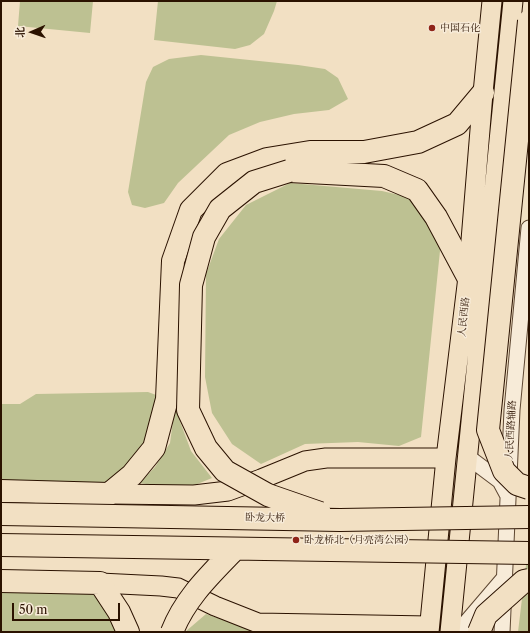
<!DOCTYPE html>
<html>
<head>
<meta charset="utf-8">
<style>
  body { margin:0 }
  #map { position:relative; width:530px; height:633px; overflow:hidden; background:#f2e0c3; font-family:"Libre Caslon Text","Noto Serif SC",serif }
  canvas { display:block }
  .frame { position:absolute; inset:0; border:2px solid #2b1200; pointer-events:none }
  .north { position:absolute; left:12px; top:12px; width:40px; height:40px; -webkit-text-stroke:3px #f7ebd8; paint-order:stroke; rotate:268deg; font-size:11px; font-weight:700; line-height:16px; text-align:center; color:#2b1200 }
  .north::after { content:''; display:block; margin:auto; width:14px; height:18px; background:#2b1200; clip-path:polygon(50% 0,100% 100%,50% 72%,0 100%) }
  .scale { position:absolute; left:12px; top:603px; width:108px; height:18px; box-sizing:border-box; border:2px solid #2b1200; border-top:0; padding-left:5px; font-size:12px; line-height:14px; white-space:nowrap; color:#2b1200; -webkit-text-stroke:3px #f7ebd8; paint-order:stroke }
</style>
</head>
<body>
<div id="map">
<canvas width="530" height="633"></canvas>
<div class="frame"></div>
<div class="north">北</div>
<div class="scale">50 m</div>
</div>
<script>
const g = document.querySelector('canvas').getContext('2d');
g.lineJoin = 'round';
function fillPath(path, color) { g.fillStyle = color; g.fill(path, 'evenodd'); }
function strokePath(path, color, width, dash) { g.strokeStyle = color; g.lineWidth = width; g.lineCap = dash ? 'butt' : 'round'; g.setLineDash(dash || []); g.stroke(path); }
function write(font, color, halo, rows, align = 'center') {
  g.font = font + ' "Libre Caslon Text","Noto Serif SC",serif'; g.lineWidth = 3; g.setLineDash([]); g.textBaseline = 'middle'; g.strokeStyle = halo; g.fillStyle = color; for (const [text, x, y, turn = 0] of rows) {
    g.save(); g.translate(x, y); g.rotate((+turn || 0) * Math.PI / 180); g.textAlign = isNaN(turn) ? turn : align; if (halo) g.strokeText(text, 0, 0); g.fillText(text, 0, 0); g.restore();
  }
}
const green = new Path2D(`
  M20,1H93L90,33L18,26Z
  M158,1H277L274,11L264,34L250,45L235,49L154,40Z
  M201,55L298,65L325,69L338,78L348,99L329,110L294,114L260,122L229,135L178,183L164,203L145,208L132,205L128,192L146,82L153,67L169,59Z
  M290,183L382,191L412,198L441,241L421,437L399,446L358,442L305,444L261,464L232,444L212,413L205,377L206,274L219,239L246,205Z
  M148,392L167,399L154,448L109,494L1,491V404H20L36,394Z
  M176,399L178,416L191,451L212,478L190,487L159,486L140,483L155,467L170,443Z
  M529,540V632H518Z
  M1,581L100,583L128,632H1Z
  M206,614L256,631L339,632H185Z`);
const minor = new Path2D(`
  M468,457L500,481L507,494
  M458,632L505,577
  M502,632L512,410L529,228`);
const major = new Path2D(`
  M109,494L194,495L228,491L261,479L305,461L326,458H446
  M100,583L161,586L178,588L215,606L258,623L429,626
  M429,632L446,458L468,277L483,93L492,1
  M450,632L513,1`);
const highway = new Path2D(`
  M289,171L384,176L417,190L436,217L468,277
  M1,491L109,494L132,475L154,448L167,399L173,261L191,210L227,174L267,159L310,152H364L418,142L457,124L483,93
  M1,581L100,583L119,612L128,632`);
const highwayBridge = new Path2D(`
  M529,21L488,430L504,471L517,484L529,488
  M289,171L254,182L220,209L204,237L191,285L188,410L206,448L225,471L268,495L320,513
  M1,514L340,520L529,517
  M1,545L529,553
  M172,632C185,598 211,574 235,549
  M479,632L486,615L524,581L529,580`);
const markers = [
  [432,28,4,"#8f2418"],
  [296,540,4,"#8f2418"]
];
const poiNames = [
  ["中国石化",440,28],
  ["卧龙桥北（月亮湾公园）",304,540]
];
const streetNames = [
  ["人民西路",464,317,-84],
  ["人民西路辅路",511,430,-87],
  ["卧龙大桥",265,518,1]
];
fillPath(green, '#bdc192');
strokePath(minor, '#5d4631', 17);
strokePath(major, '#2b1200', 21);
strokePath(highway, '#2b1200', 24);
strokePath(minor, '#f7ebd8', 15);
strokePath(major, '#f2e0c3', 19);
strokePath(highway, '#f2e0c3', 22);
strokePath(highwayBridge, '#2b1200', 24, []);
strokePath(highwayBridge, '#f2e0c3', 22);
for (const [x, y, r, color] of markers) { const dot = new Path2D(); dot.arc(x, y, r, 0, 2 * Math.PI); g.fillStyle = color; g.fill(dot); strokePath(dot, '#f7ebd8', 1.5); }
write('10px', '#2b1200', '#f7ebd8', poiNames, 'left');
write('10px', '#2b1200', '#f7ebd8', streetNames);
</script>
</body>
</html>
